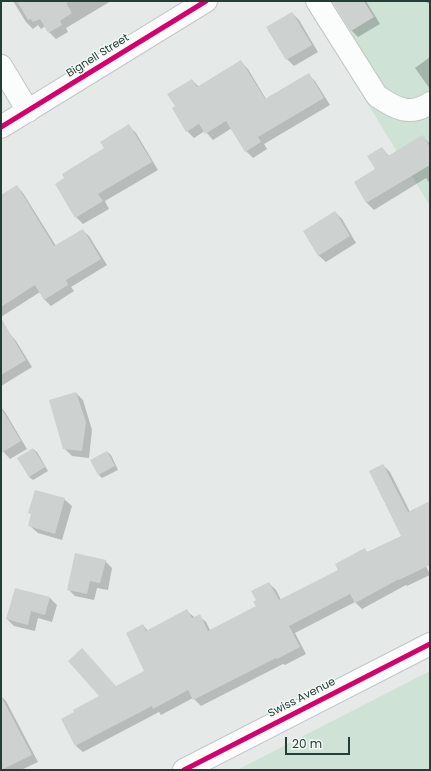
<!DOCTYPE html>
<html>
<head>
<meta charset="utf-8">
<style>
  body { margin:0 }
  #map { position:relative; width:431px; height:771px; overflow:hidden; background:#e5eae8; font-family:Poppins,sans-serif }
  canvas { display:block }
  .frame { position:absolute; inset:0; border:2px solid #243d37; pointer-events:none }
  .scale { position:absolute; left:285px; top:737px; width:65px; height:18px; box-sizing:border-box; border:2px solid #243d37; border-top:0; padding-left:5px; font-size:12px; line-height:14px; white-space:nowrap; color:#243d37; -webkit-text-stroke:3px #f4f9f6; paint-order:stroke }
</style>
</head>
<body>
<div id="map">
<canvas width="431" height="771"></canvas>
<div class="frame"></div>
<div class="scale">20 m</div>
</div>
<script>
const g = document.querySelector('canvas').getContext('2d');
g.lineJoin = 'round';
function fillPath(path, color) { g.fillStyle = color; g.fill(path, 'evenodd'); }
function strokePath(path, color, width, dash) { g.strokeStyle = color; g.lineWidth = width; g.lineCap = dash ? 'butt' : 'round'; g.setLineDash(dash || []); g.stroke(path); }
function write(font, color, halo, rows, align = 'center') {
  g.font = font + ' Poppins,sans-serif'; g.lineWidth = 3; g.setLineDash([]); g.textBaseline = 'middle'; g.strokeStyle = halo; g.fillStyle = color; for (const [text, x, y, turn = 0] of rows) {
    g.save(); g.translate(x, y); g.rotate((+turn || 0) * Math.PI / 180); g.textAlign = isNaN(turn) ? turn : align; if (halo) g.strokeText(text, 0, 0); g.fillText(text, 0, 0); g.restore();
  }
}
const green = new Path2D(`
  M305,1H430V206Z
  M430,671V770H237Z`);
const shadow = new Path2D(`
  M13,1H111L66,28L68,32L56,39L49,32L45,26L41,29L38,25L33,29L26,22Z
  M333,1H366L380,24L358,37L351,30Z
  M424,1H430V6L429,4Z
  M292,13L299,20L318,52L294,66L287,59Z
  M430,57V89L415,68Z
  M241,62L248,69L266,99L308,74L315,81L330,105L264,144L267,149L253,158L246,151L232,128L213,140L205,131L194,138L187,131L176,106L192,80L199,87Z
  M129,126L136,133L158,170L105,201L109,209L83,224L76,217L105,148Z
  M422,136L430,144V184L426,178L374,210L367,203L355,182L376,169L382,148L389,156Z
  M17,186L23,193L56,246L82,230L89,236L107,265L71,287L74,291L51,306L44,299L40,292L1,317V196Z
  M335,212L342,219L356,243L326,262L318,255Z
  M10,334L16,341L32,367L1,386V339Z
  M76,393L83,400L92,430L89,458L72,456L64,448Z
  M1,407L5,412L27,449L10,459L1,449Z
  M33,449L37,452L48,471L33,480L29,477L18,458Z
  M107,452L111,455L118,470L102,478L99,475Z
  M383,465L390,472L410,512L430,511V556L423,559L430,575L407,586L406,585L362,609L355,602L295,633L306,654L285,665L283,664L201,706L193,698L161,715L159,712L83,752L76,746L116,687L146,672L143,625L148,631L187,611L194,617L199,616L206,622L210,630L257,607L269,583L276,590L281,600L339,570L365,550L369,553L402,536Z
  M64,499L72,506L62,540L38,533L30,526Z
  M105,561L112,568L108,590L97,588L94,600L75,596L68,589Z
  M50,598L57,605L52,622L38,618L35,631L14,626L7,619Z
  M1,696L6,701L38,762L21,770H1Z`);
const building = new Path2D(`
  M17,1H71L66,3L72,13L60,21L62,25L48,33L40,19L33,22L31,19L28,20Z
  M332,1H364L374,17L351,31Z
  M292,12L312,45L286,60L266,27Z
  M241,60L265,99L309,73L324,98L258,137L261,142L245,152L226,121L205,134L199,124L186,132L172,108L175,106L167,94L192,79L197,87Z
  M129,124L152,162L98,194L103,201L75,218L55,184L64,178L62,174L104,148L100,142Z
  M423,135L430,147V165L366,203L354,182L375,169L367,156L382,147L388,156Z
  M17,185L54,246L83,229L101,259L66,280L68,285L44,300L35,285L1,307V195Z
  M335,211L350,236L318,256L303,231Z
  M1,318L26,360L1,375Z
  M76,392L86,422L82,451L63,449L49,400Z
  M1,408L21,441L1,453Z
  M33,448L45,467L29,477L17,458Z
  M107,451L115,466L98,475L90,460Z
  M383,464L408,512L430,501V565L399,580V579L355,603L350,594L289,626L300,647L277,659L276,658L193,700L188,690L153,709L152,706L75,746L61,719L74,712L73,710L99,696L68,661L82,648L116,686L144,671L126,633L143,624L146,631L187,609L192,618L200,614L208,631L256,606L253,602L256,600L251,591L269,582L279,600L338,570L335,564L365,548L367,552L401,536L369,471Z
  M35,490L65,498L55,534L28,526L31,514L28,513Z
  M75,553L106,560L100,583L90,581L87,594L67,590Z
  M15,588L50,597L45,615L31,611L28,625L6,619Z
  M1,696L32,755L1,770Z`);
const minor = new Path2D(`
  M317,1L377,96C395,108 410,117 430,103
  M1,66L28,111
  M1,127L206,1
  M184,770L430,644`);
const cycleway = new Path2D(`
  M1,127L206,1
  M184,770L430,644`);
const streetNames = [
  ["Bignell Street",98,56,-32],
  ["Swiss Avenue",302,698,-27]
];
fillPath(green, '#cfe2d6');
fillPath(shadow, '#0003');
fillPath(building, '#cdd1d0');
strokePath(minor, '#c2c7c5', 24);
strokePath(minor, '#fbfcfc', 22);
strokePath(cycleway, '#d6006c', 5);
write('11px', '#243d37', '#f4f9f6', streetNames);
</script>
</body>
</html>
